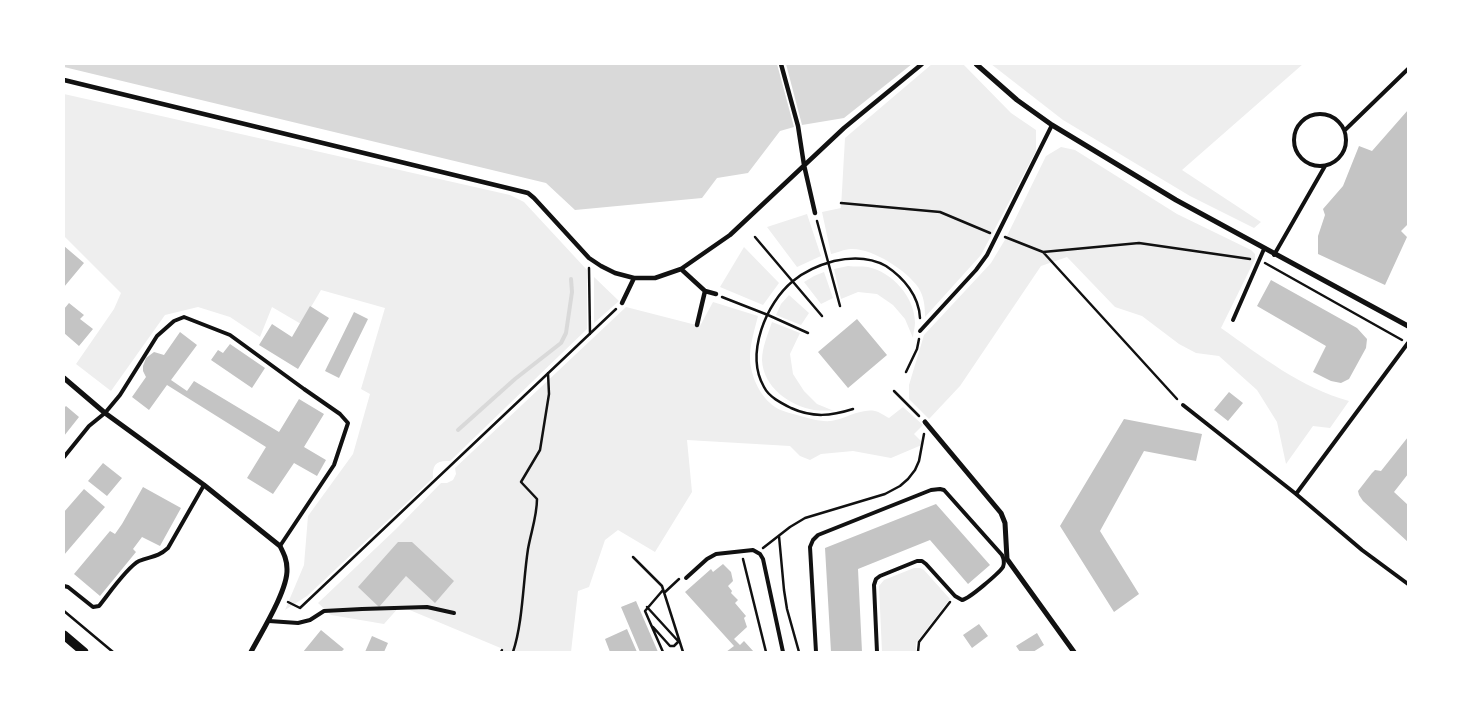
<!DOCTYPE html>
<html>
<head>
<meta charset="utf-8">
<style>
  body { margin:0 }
  #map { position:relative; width:1472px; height:716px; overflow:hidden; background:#fff; font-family:"Sofia Sans Condensed",sans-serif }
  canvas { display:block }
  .frame { position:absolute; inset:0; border:65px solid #fff; pointer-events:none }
</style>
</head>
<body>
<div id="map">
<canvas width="1472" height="716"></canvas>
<div class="frame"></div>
</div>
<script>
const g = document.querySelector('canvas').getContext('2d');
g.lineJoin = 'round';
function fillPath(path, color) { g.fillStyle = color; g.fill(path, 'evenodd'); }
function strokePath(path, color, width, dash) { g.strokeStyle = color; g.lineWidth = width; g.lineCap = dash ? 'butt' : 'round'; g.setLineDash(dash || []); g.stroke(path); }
const green = new Path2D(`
  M932,64H963L1011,113L1036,130V151L981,255L925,317C925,306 924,296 918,287C906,270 872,248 851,249C844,249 837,253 831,254L822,212L841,208L845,138Z
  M991,64H1303L1182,170L1261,222L1254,228L1190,196L1063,120Z
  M64,94L510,195L524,202L587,270V329L450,461C436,460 432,465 433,478L307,596L285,610L304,565L308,516L353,454L370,394L361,389L385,308L321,290L301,324L272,307L260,337L230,317L198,307L165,315L111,391L76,364L114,309L121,293L64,236Z
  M1061,147L1075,150L1177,214L1251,250L1255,254V259L1221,328C1261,356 1301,388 1349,401L1330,428L1313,426L1286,464L1277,422L1257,390L1219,356L1196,353L1179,344L1142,316L1115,307L1067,257L1041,266L960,386L929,419L909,399V385L924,335L991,263L1006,238L1046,156Z
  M807,214L821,256L797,267L767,227Z
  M744,247L779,283L763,305L720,287Z
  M848,266C855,267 862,266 868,267C892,272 915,297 915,323C915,328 913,333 913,338L905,319L893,305L877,294L858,292L841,299L834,269Z
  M824,272L833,298L821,304L804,282L814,276Z
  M594,277L619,301L594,323Z
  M789,295L809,313L801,325L776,315L781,304Z
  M713,302L758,316C755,328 751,341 750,354C749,373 759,396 775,407C781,411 790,413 797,415C807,418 820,422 831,421C845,419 861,408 875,411C880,412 885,416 889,418L903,407L923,425L914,434L924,444L891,458L853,451L821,454L810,460L800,456L790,446L687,440L692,492L655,552L618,530L605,540L589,587L578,591L571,652H504L503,649L400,606L384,624L331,615L318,603L396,529L441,483H447L453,480L456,474L455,468L626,307L700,326Z
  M772,322L800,333L790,354L793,374L804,391L817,404L834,411C828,410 821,411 814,410C790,406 763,387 762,360C762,347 768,334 772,322Z
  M914,568H920L924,570L950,599L916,643V652H882L879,586L884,580Z`);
const water = new Path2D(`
  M64,64H777L794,127L780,131L748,173L717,178L702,198L575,210L546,183L64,67Z
  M786,64H912L844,118L802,125Z`);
const stream = new Path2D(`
  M458,430L515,379L561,343L566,333L572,292L571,279`);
const building = new Path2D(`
  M1408,110V224L1401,231L1407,237L1385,285L1318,254V236L1325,215L1323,209L1343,186L1359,146L1372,151Z
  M64,246L84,263L64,287Z
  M1271,280L1357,328L1367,339L1366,348L1349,379L1341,383L1331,381L1313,372L1326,346L1257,306Z
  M69,303L84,315L80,319L93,329L79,346L64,333V309Z
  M310,306L329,318L298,369L259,345L272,324L292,337Z
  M354,312L368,319L339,378L325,371Z
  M857,319L887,355L848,388L818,352Z
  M180,332L197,345L171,380L187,391L194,381L279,432L299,399L324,414L304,447L326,460L317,476L294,463L273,494L247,478L266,447L167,385L149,410L132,397L146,377L143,371V366L146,358L154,352L164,355Z
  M230,344L265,368L252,388L211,360L218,350L223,353Z
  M1229,392L1243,403L1228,421L1214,410Z
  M66,406L79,417L64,436V408Z
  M1124,419L1202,434L1196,461L1144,451L1100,531L1139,594L1114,612L1060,526Z
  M1408,437V474L1394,492L1408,505V542L1363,501L1359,495L1358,491L1372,473L1375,470L1381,471Z
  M103,463L122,478L107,496L88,481Z
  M143,487L181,508L160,546L142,537L133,549L136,552L100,596L74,574L110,531L115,534L122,524Z
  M84,489L105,507L64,555V512Z
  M936,504L990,565L968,584L930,540L858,569L862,652H831L825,548Z
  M398,542H412L454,581L435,603L406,576L379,607L358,587Z
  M723,564L731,572L733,581L728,586L732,591L731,593L738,600L735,603L746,616L744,618L747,627L734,639L740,645L744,641L754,652H726L734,646L685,592L711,569L713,572Z
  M636,601L658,652H640L621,607Z
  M979,624L988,636L972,648L963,635Z
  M627,629L637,652H610L605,639Z
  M321,630L344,649L341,652H303Z
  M1037,633L1044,645L1033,652H1020L1016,646Z
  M372,636L388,643L384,652H365Z`);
const path = new Path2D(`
  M841,203L940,212L990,233
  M817,221L840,306
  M755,237L822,316
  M1005,237L1043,252L1139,243L1250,259
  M1043,252L1177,399
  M1265,263L1402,340
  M589,268L590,334
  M722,297L768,315L808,333
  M906,372L917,349L919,339
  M894,391L919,416
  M853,409C831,416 813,418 791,408C781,403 769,397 764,387C745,354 766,303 793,281C805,271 819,265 834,261C852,257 870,257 886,266C904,278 919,296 920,318
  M779,536L784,590L787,609L799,652
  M763,548L790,527L805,518L885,494L900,486L908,479L915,470L919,461L924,434
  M633,557L662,586L683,652
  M743,559L766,652
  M663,590L645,611L663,652
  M664,593L679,579
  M288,602L300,608L616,309
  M647,607L679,642
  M64,611L113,652
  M653,627L670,646H674L679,641
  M501,652L502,650
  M513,652C523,622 523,581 528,549C531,532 537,516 537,499L521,482L540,450L549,394L548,373
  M918,652L919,642L950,602`);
const service = new Path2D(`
  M1294 140a26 26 0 1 1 52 0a26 26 0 1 1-52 0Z
  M1345,130L1408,69
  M1274,255L1325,166
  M1233,320L1264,249
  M920,331L976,270L987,255L1052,125
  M1183,405L1296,494L1362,550L1408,584
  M64,457L89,426L105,413L120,395L157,336L174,321L184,317L230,335L304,389L340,414L348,423L334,465L280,546
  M1296,494L1408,343
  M686,578L707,559L716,554L753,550L760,554L763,559L783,652
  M64,586L68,587L93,607L99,606C108,595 127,567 139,561C151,556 157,558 168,548L204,485
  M269,621L298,623L310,620L324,611L362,609L427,607L454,613
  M816,652L810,547L813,540L818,535L931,490L940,489L944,490L1002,555C1004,559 1005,562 1003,567C999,573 969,599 962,600L955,596L926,564L922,561H917L880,576L876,579L874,585L877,652`);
const pedestrian = new Path2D(`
  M781,64L798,126L804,165L815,213
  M64,80L528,193L534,198L589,258L601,266L615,273L634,278H655L681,269L730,235L844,128L922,64
  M681,269L705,291L716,294
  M622,303L634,278
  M697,325L705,291`);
const minor = new Path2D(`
  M976,64L1017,100L1052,125L1176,200L1408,326
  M64,378L105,413L204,485L280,546C284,554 287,560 287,569C288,590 261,633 251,652
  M925,422L1001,513L1005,523L1007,559L1074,652`);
const tertiary = new Path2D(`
  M64,635L84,652`);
fillPath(green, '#eee');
fillPath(water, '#d9d9d9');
strokePath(stream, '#d9d9d9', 4);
fillPath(building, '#c4c4c4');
strokePath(path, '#111', 2.5);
strokePath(service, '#111', 4);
strokePath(pedestrian, '#111', 4.5);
strokePath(minor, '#111', 5);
strokePath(tertiary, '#111', 9);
</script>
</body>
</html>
